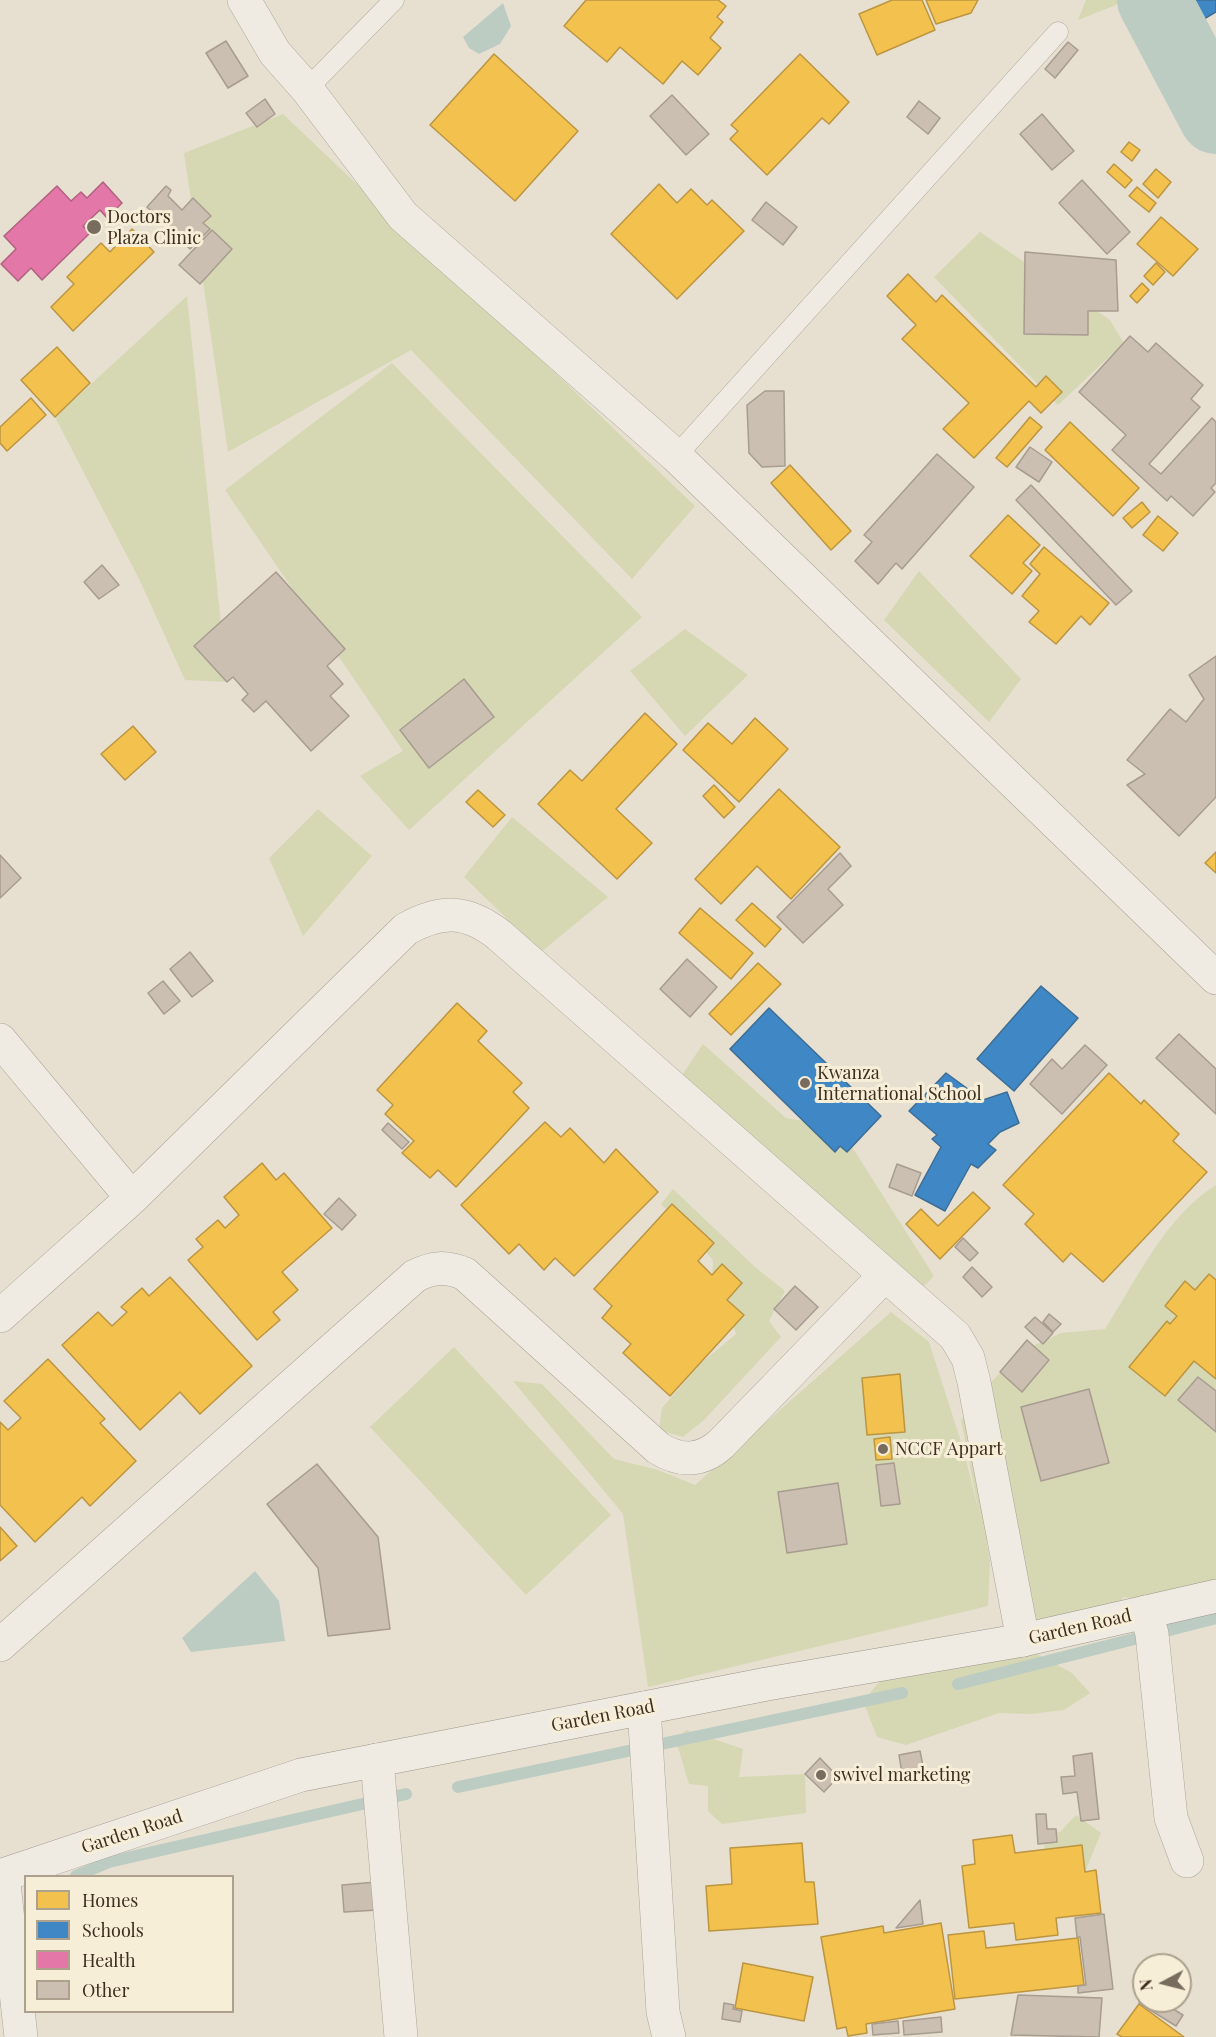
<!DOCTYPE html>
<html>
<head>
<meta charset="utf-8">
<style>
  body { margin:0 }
  #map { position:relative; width:1216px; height:2037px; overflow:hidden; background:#e7e0d1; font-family:"Playfair Display",serif }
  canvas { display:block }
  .legend { position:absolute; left:24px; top:1875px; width:210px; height:138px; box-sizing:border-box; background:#f7eed8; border:2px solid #ada18e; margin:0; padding:8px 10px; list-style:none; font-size:18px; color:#3d2e20 }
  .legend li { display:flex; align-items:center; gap:12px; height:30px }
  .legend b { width:30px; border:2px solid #ada18e }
  .north { position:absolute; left:1132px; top:1953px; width:60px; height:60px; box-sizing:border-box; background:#f7eed8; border:2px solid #ada18e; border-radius:50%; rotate:263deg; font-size:16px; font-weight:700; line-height:24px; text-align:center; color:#3d2e20 }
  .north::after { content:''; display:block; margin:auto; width:21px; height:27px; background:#786c5e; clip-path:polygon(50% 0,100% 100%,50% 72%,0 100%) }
</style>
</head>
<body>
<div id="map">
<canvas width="1216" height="2037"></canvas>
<ul class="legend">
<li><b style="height:16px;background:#f2c14e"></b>Homes</li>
<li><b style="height:16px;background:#3f88c5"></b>Schools</li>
<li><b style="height:16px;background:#e377a8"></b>Health</li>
<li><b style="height:16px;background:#cbbfb2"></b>Other</li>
</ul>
<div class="north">N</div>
</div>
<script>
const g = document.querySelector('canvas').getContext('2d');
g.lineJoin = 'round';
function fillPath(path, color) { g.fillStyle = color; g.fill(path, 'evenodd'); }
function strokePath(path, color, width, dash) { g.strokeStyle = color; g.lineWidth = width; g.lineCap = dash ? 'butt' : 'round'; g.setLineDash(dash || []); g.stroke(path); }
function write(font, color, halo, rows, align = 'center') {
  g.font = font + ' "Playfair Display",serif'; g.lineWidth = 6; g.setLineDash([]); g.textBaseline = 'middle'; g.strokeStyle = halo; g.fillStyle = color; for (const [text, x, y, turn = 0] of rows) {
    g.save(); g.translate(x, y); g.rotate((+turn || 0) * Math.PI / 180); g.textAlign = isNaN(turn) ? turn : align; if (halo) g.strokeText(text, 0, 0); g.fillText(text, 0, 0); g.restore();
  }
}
const green = new Path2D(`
  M1086,0H1160L1165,9L1141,25L1126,1L1078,20Z
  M283,114L695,506L632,579L411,350L228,452L184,153Z
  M980,232L1110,320L1124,343L1058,405L934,277Z
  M187,296L227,682L185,680L140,581L55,417Z
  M392,363L642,617L409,830L360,776L403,751L225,490Z
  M919,571L1021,679L989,722L884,620Z
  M685,629L748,675L685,736L630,671Z
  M318,809L372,856L303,936L269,858Z
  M512,817L608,897L541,952L464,877Z
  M703,1044L786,1118L840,1128L934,1276L920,1290L678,1081Z
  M1216,1185V1590L1173,1606L1123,1597L1116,1619L1073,1641L1026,1613L986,1540L990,1561L988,1606L648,1687L623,1514L513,1381L542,1384L614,1459L658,1470L695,1485L891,1312L929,1342L963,1448L979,1513L961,1420L978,1400L977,1397L1020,1352L1061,1333L1105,1329C1137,1279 1165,1217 1216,1185Z
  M673,1189L755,1267L785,1291L769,1321L781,1337L704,1420L683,1437L659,1430L662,1408L700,1364L736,1334L728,1308L712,1282L713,1260L661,1204Z
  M454,1347L611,1515L526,1595L370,1427Z
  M1033,1652L1072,1673L1090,1693L1064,1710L1031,1714L999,1713L906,1745L877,1737L863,1701L887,1673Z
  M686,1730L743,1749L739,1777L805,1774L806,1813L722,1824L708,1811V1786L689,1784L676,1741Z
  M1076,1815L1101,1833L1083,1877L1046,1852L1041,1835L1060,1832Z`);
const water = new Path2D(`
  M503,3L511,26L500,44L479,54L469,48L463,37Z
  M255,1571L279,1601L285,1641L191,1652L182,1638Z`);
const homes = new Path2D(`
  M586,0H718L726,6L717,17L723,22L710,38L721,48L698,75L682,61L663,84L620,47L607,62L564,26Z
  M892,0H922L935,30L877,55L859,14Z
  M926,0H978L971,13L936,24Z
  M494,54L578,131L515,201L430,125Z
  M800,54L849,102L829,124L822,118L767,175L730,139L738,131L731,125Z
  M1129,142L1140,150L1132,161L1121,152Z
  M1114,164L1132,180L1125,188L1107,172Z
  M1156,169L1171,182L1158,198L1143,184Z
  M659,184L677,203L691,189L707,205L712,200L744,231L677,299L611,234Z
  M1137,187L1156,203L1149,212L1129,196Z
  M1161,217L1198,249L1173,276L1137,244Z
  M132,229L154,252L73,331L51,307L74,284L67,277L101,243L110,252Z
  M1156,263L1165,272L1153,285L1144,276Z
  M908,274L936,302L942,295L1036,387L1046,376L1062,392L1041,413L1029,401L974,458L943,429L969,403L902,339L916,325L887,296Z
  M1142,283L1149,290L1137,303L1130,296Z
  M57,347L90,383L55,417L21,380Z
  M31,398L46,415L7,451L0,443V427Z
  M1030,417L1042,427L1007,467L996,458Z
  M1070,422L1139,488L1113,516L1045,450Z
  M1129,434L1138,443L1130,453L1120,444Z
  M790,465L851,531L831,550L771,483Z
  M1142,502L1150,512L1132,528L1123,518Z
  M1008,515L1040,545L1023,563L1032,571L1012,594L970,556Z
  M1158,516L1178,533L1163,551L1143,535Z
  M1044,547L1109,603L1090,625L1081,616L1056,644L1029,622L1039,611L1022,596L1040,574L1030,564Z
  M645,713L677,744L616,809L652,843L617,879L538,804L570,770L582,781Z
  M755,718L788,749L739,802L683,750L708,723L732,744Z
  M133,726L156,752L125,780L101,754Z
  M714,785L735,807L724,818L703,796Z
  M779,789L840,847L791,899L757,866L721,904L695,879Z
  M478,790L505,815L493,827L466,802Z
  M1216,852V873L1205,863Z
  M752,903L781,929L765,947L736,920Z
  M700,908L753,953L731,979L679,933Z
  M758,963L781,984L731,1035L709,1014Z
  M457,1003L487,1031L478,1041L522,1083L513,1092L529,1108L456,1187L438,1170L430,1178L402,1153L414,1141L385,1114L393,1105L377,1090Z
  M1109,1073L1141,1104L1144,1100L1179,1134L1173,1141L1207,1172L1103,1282L1071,1253L1063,1262L1025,1224L1034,1214L1003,1185Z
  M545,1122L561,1137L570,1128L604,1163L616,1149L658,1192L574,1276L555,1258L544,1270L519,1244L509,1254L461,1205Z
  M262,1163L276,1180L284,1173L332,1228L282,1272L298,1290L273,1312L280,1320L257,1340L188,1260L203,1247L196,1239L218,1220L225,1228L239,1215L224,1197Z
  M973,1192L990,1208L940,1259L906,1224L921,1209L938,1226Z
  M672,1204L714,1243L698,1261L712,1275L722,1264L742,1283L727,1300L744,1315L670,1396L623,1353L631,1344L602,1318L612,1306L594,1289Z
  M1209,1274L1216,1280V1379L1194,1361L1165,1396L1129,1367L1167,1321L1170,1324L1177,1316L1165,1306L1185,1281L1195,1290Z
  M170,1277L252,1366L200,1414L180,1392L140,1430L62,1345L98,1312L112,1326L127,1312L121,1307L142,1288L149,1296Z
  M48,1359L105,1419L100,1423L136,1461L90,1506L82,1497L35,1542L0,1505V1422L8,1430L21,1418L4,1401Z
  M900,1374L905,1432L867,1435L862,1378Z
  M890,1437L892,1459L876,1460L874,1439Z
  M0,1527L17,1546L0,1561Z
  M1012,1835L1015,1853L1082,1845L1085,1872L1096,1870L1101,1913L1056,1918L1058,1935L1016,1940L1014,1923L969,1928L962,1866L975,1864L973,1840Z
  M802,1843L805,1882H814L818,1924L709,1931L706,1886L732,1884L730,1848Z
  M941,1923L955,2009L866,2024L867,2033L848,2036L846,2027L837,2029L821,1937L883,1926L884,1933Z
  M984,1931L986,1948L1078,1938L1084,1985L955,1999L948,1935Z
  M743,1963L813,1977L804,2021L735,2008Z
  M1139,2004L1184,2037H1122L1117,2034Z`);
const schools = new Path2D(`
  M1191,0H1216V12L1204,19Z
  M1041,986L1078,1018L1014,1091L977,1059Z
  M769,1008L881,1116L847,1152L840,1146L835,1152L730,1049Z
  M946,1073L983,1100L1007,1092L1019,1123L1000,1132L988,1144L996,1150L978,1168L971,1164L945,1211L915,1195L941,1147L932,1139L937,1135L909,1111Z`);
const health = new Path2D(`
  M103,182L122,203L107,218L100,210L83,226L90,233L42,280L31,268L18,281L1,264L16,249L4,236L57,186L71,201L81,192L87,198Z`);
const stream = new Path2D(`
  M958,1684L1216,1618
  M458,1787L902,1693
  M76,1876L109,1862L406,1794`);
const river = new Path2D(`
  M1154,0L1216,117`);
const building = new Path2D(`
  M226,41L248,76L228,88L206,53Z
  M1068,42L1078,50L1055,78L1045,69Z
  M672,95L709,134L686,155L650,116Z
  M265,99L275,114L257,127L246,113Z
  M919,101L940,118L928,134L907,117Z
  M1042,114L1074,151L1052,170L1020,134Z
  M1082,180L1130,232L1107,254L1059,203Z
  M166,186L171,190L168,196L182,210L193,198L211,216L203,223L210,229L190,249L147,207Z
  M766,202L797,227L783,245L752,220Z
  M212,230L232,249L200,284L179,265Z
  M1025,252L1116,260L1118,311H1088V335L1024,334Z
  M1130,336L1148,352L1156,343L1203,385L1191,399L1200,407L1149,464L1161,474L1212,418L1216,422V483L1211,488L1215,492L1193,516L1171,496L1167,501L1112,450L1126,435L1079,392Z
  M765,391H784L785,466L762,467L749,453L747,405Z
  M1030,447L1052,462L1039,482L1016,467Z
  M937,454L974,487L902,569L896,563L878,584L855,561L872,542L864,535Z
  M1031,485L1132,591L1116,605L1016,500Z
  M102,565L119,585L99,599L84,582Z
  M276,572L345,649L327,666L343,684L330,696L349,716L311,751L266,701L254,712L242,700L248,694L233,677L227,682L194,646Z
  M1216,656V797L1179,836L1127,785L1145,774L1127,760L1170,709L1186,722L1204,699L1189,675Z
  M464,679L494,717L429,768L400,730Z
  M840,853L851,866L828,889L843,905L803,943L777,917Z
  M0,855L21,878L0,898Z
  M190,952L213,981L192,997L170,969Z
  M687,959L717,987L690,1017L660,989Z
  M163,981L180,1001L164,1014L148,993Z
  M1179,1034L1216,1069V1114L1156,1058Z
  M1085,1045L1107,1065L1062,1114L1030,1084L1052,1059L1062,1069Z
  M388,1123L409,1142L402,1149L382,1130Z
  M897,1164L921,1173L912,1196L889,1187Z
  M339,1198L356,1215L342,1230L324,1214Z
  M963,1238L978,1253L970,1261L955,1247Z
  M972,1267L992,1287L982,1297L963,1277Z
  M795,1286L818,1307L796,1330L774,1309Z
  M1049,1314L1061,1324L1053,1332L1043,1322Z
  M1035,1317L1053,1333L1043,1344L1025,1327Z
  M1027,1340L1049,1360L1022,1392L1000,1372Z
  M1198,1377L1216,1391V1432L1178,1400Z
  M1089,1389L1109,1463L1041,1481L1021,1407Z
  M894,1463L900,1504L881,1506L876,1465Z
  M317,1464L378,1537L390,1629L328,1636L318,1568L267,1504Z
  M838,1483L847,1544L787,1553L778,1492Z
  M920,1751L925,1776L903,1780L899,1755Z
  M1092,1753L1099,1819L1081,1821L1077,1792L1063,1794L1061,1777L1075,1776L1073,1756Z
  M820,1758L838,1777L824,1792L805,1774Z
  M1036,1814H1046L1047,1829H1056L1057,1842L1038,1844Z
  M376,1882L378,1910L344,1912L342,1885Z
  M920,1900L923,1924L896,1928Z
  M1104,1914L1113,1989L1078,1993V1986L1086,1985L1080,1937H1077L1075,1918Z
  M1018,1995L1102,1998L1099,2037L1011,2035Z
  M1144,1995V2001H1160L1183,2015L1176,2026L1139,2003Z
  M724,2003L734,2005L733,2009L742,2011L740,2022L722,2019Z
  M941,2017L942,2032L904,2035L903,2021Z
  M898,2021L899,2033L873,2035L872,2024Z`);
const lane = new Path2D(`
  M307,89L394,0
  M676,456L1058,32`);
const street = new Path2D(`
  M244,0L275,53L307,89L403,216L676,456L1216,978
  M0,1040L132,1198
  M0,1316L132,1198L406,929C442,909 467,910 499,935L955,1336L968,1358L974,1382L1023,1640
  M1146,1612L1152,1634L1171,1818L1187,1861
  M0,1645L415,1276C433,1267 446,1266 465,1274L658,1448C680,1462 701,1462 721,1444L885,1275
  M644,1708L663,2012L669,2037
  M377,1760L401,2037
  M3,1875L21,2037`);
const secondary = new Path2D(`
  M0,1876L301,1775L767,1684L1023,1640L1216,1596`);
const markers = [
  [94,227,8,"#786c5e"],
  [805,1083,6,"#786c5e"],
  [883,1449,6,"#786c5e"],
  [821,1775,6,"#786c5e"]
];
const poiNames = [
  ["Doctors",107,217],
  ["Plaza Clinic",107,238],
  ["Kwanza",817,1073],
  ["International School",817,1094],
  ["NCCF Appart",895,1449],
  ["swivel marketing",833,1775]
];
const streetNames = [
  ["Garden Road",1080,1627,-13],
  ["Garden Road",603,1716,-11],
  ["Garden Road",132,1832,-18]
];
fillPath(green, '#d6d7b3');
fillPath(water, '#bcccc2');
fillPath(homes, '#f2c14e');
strokePath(homes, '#bc9540', 1.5);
fillPath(schools, '#3f88c5');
strokePath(schools, '#3e6d94', 1.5);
fillPath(health, '#e377a8');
strokePath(health, '#b1617f', 1.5);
strokePath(stream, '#bcccc2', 12);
strokePath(river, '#bcccc2', 74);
fillPath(building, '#cbbfb2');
strokePath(building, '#a89c90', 1.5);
strokePath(lane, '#ada599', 21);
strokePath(street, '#ada599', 34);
strokePath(secondary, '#9c958a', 34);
strokePath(lane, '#efebe3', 20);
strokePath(street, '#efebe3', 33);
strokePath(secondary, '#efebe3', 33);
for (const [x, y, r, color] of markers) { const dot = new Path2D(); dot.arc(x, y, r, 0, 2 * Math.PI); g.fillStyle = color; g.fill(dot); strokePath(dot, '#f7eed8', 2); }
write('18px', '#3d2e20', '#f7eed8', poiNames, 'left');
write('18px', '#3d2e20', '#f7eed8', streetNames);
</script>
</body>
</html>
